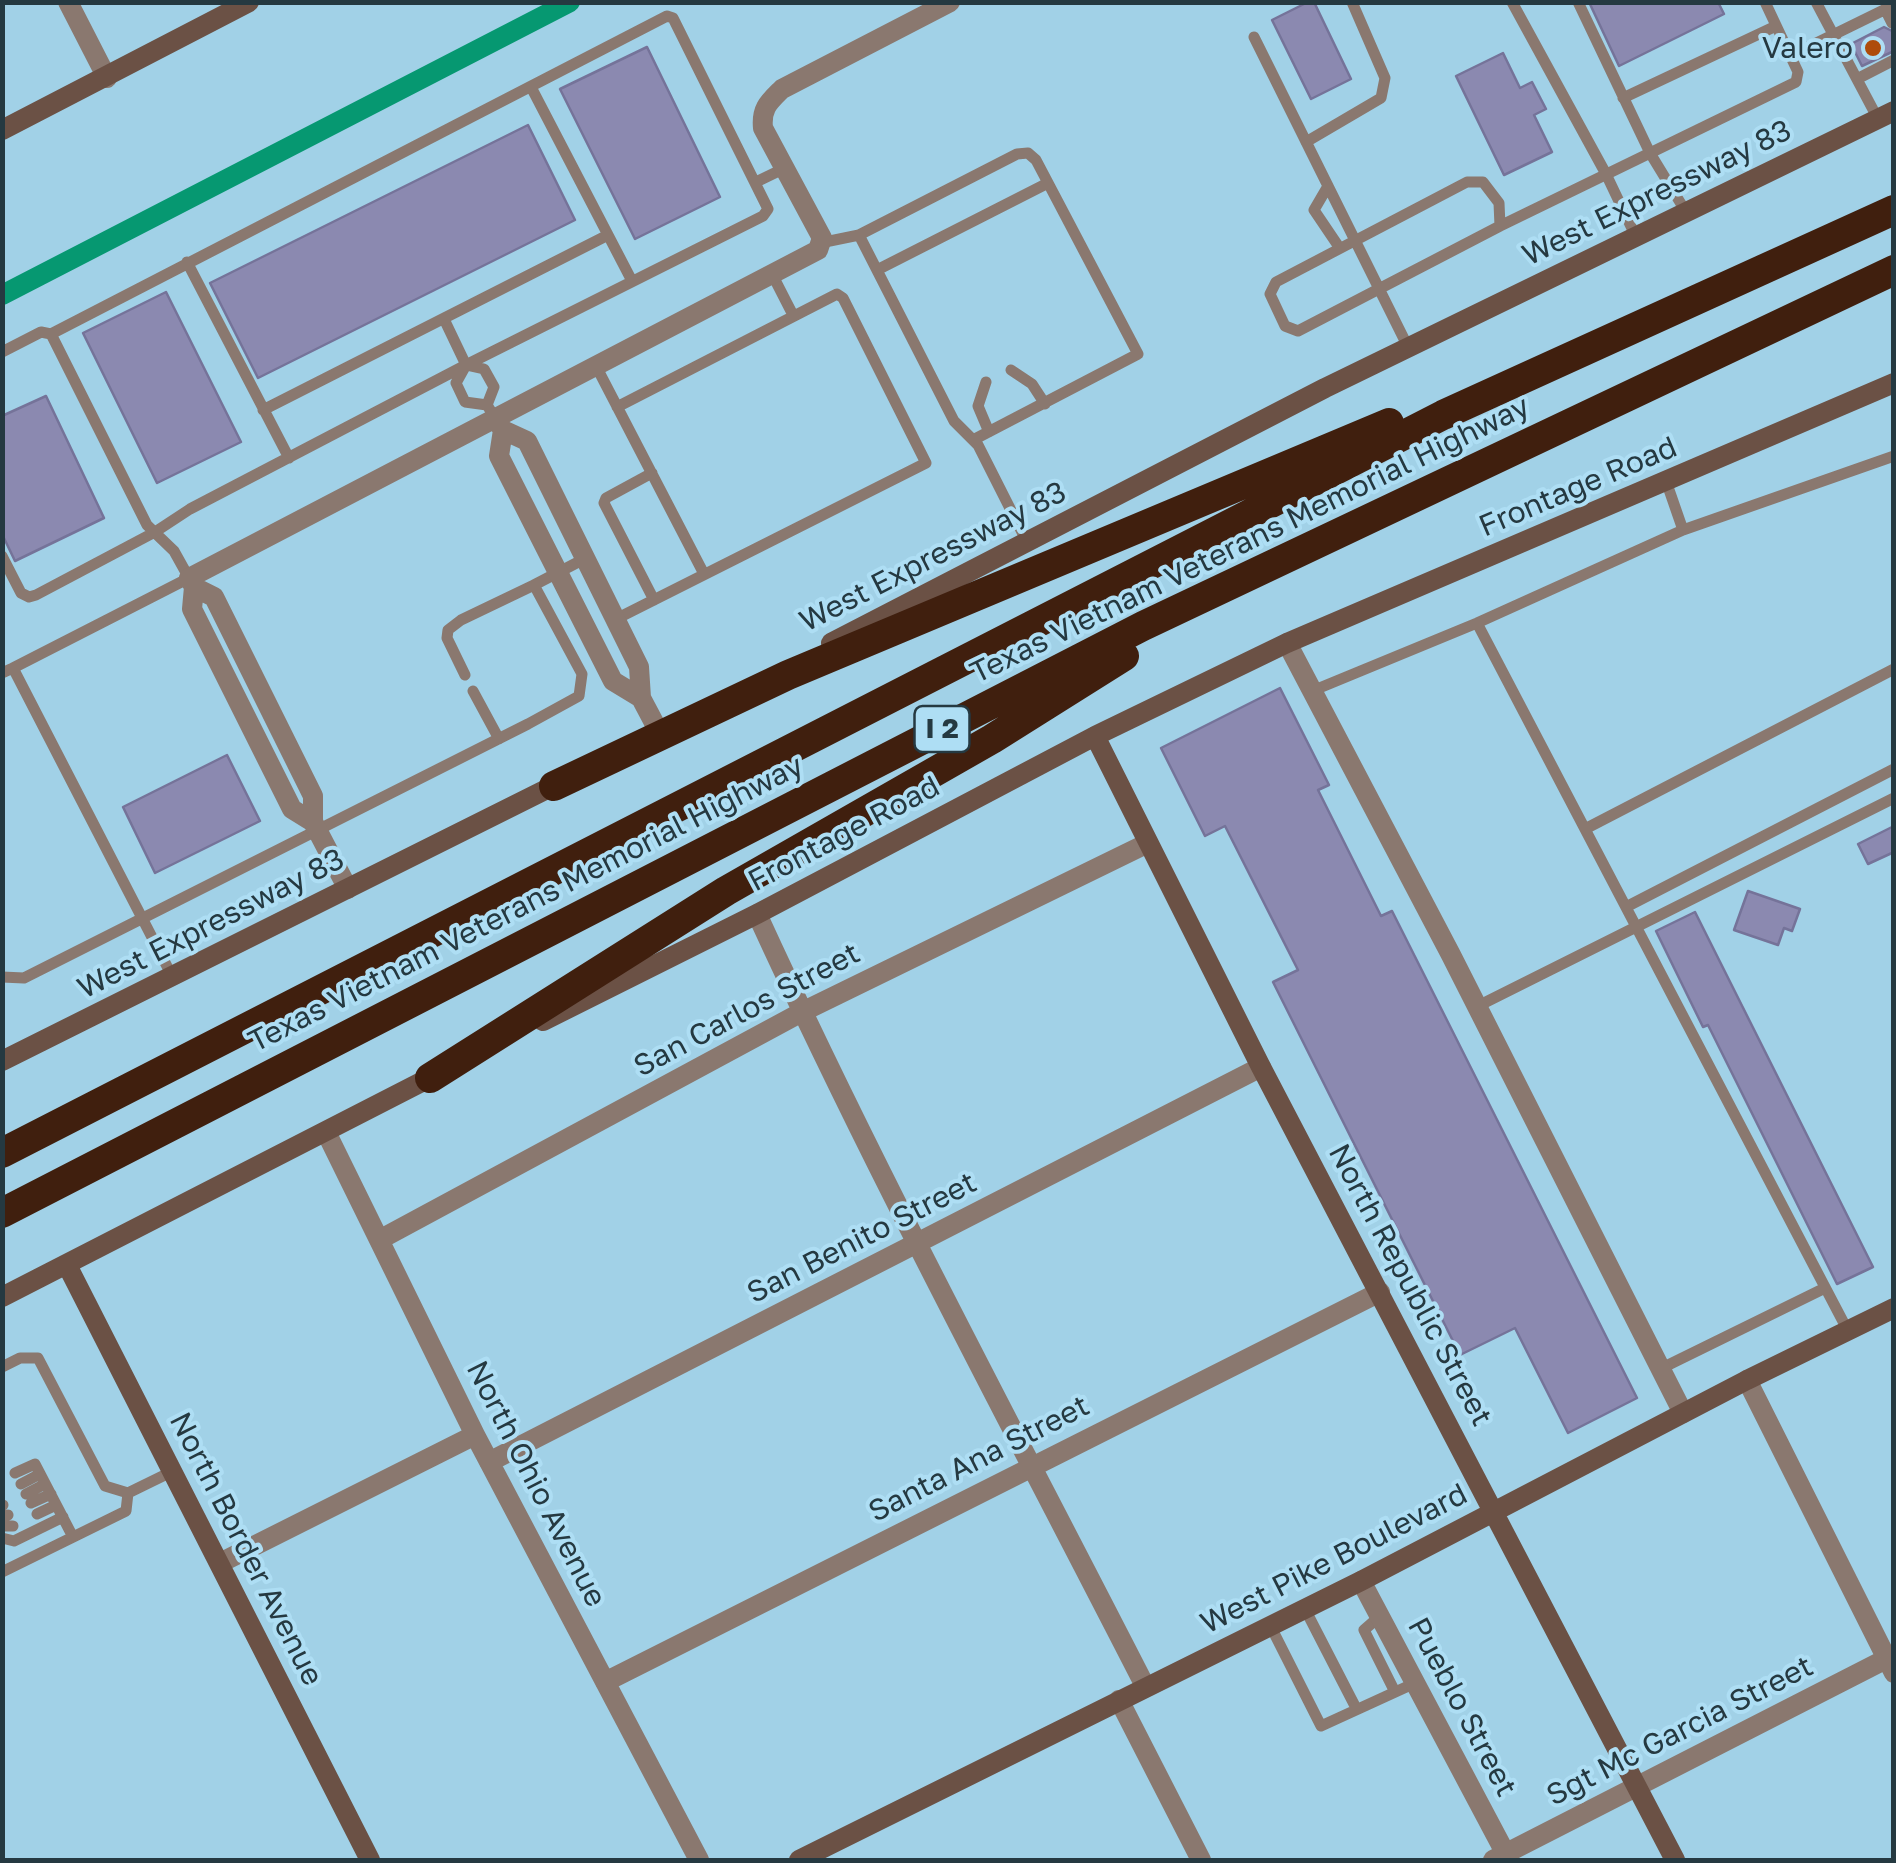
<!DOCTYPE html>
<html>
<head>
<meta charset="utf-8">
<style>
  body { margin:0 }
  #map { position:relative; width:1896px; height:1863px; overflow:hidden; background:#a1d1e7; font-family:"Golos Text",sans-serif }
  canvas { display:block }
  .frame { position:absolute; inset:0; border:5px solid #253941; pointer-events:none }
</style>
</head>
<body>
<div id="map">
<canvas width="1896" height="1863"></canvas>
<div class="frame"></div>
</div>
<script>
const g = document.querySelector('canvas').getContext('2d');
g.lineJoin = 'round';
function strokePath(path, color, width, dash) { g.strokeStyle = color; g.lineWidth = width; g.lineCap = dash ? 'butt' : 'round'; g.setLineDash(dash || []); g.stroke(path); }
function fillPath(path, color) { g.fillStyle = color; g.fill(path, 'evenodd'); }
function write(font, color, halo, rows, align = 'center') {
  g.font = font + ' "Golos Text",sans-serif'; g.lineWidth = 8; g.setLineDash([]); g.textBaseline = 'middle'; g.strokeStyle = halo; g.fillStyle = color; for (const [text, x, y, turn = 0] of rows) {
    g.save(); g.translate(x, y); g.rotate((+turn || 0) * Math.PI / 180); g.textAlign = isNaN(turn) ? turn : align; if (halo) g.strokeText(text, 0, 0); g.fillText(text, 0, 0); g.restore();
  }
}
const canal = new Path2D(`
  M2,295L570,2`);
const building = new Path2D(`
  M1308,2H1314L1351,79L1311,99L1272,20Z
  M1589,2H1718L1724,14L1619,66Z
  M1884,27L1894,32V51L1862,66L1851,44Z
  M647,47L720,197L635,239L560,89Z
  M1503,53L1520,88L1532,82L1546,109L1534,115L1552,152L1504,175L1456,76Z
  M528,125L575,220L258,378L210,283Z
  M166,292L241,442L157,483L83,333Z
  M46,396L104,518L15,561L2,534V416Z
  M1280,688L1329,785L1318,790L1381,916L1392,911L1637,1398L1568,1433L1515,1328L1460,1355L1273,982L1298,970L1225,826L1205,836L1161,748Z
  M227,755L260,821L155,873L123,807Z
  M1894,826V852L1868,864L1858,844Z
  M1748,891L1800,909L1792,931L1784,928L1778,945L1734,930Z
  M1695,912L1873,1267L1837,1284L1708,1025L1703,1027L1656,931Z`);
const lane = new Path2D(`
  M1512,2L1606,174L1636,237
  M1578,2L1650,153L1686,212
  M1816,2L1878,119
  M1885,9L1892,23
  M1254,37L1408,347
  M1790,56L1894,5
  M1857,79L1894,60
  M531,87L632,281
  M1623,98L1776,26
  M1306,142L1381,98L1385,78L1352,2
  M756,182L785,168
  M1467,182H1483L1499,203L1500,226L1298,331L1285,326L1270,294L1276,282Z
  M1328,186L1314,210L1339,247
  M1500,226L1796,82L1798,72L1765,2
  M859,235L1017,154L1028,153L1036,160L1138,354L973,440
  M820,243L859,235L954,421L978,445L1027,542
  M187,262L289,458
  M877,270L1048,183
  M772,274L793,315
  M444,319L466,365
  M2,352L41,332L51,334L147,525L174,551L189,578L13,668
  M466,365L456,383L465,402L487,405L495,418
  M466,365L484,369L494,387L487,405
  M596,366L704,574
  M1011,370L1032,384L1045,404
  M986,382L978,406L989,432
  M263,410L608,235
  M652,473L606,498L604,503L654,600
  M1666,481L1683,530
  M2,556L21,593L29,597L36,595L155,532L190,509L466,365L763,216L768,209L673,18L667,16L51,334
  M534,585L586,558
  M616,619L926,463L843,298L837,294L617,407
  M1477,623L1848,1331
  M2,673L13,668L172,976
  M473,691L499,739
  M1312,691L1477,623L1683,530L1894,456
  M1585,829L1894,669
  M1626,907L1894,769
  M2,977L24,978L528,724L579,696L582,674L534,585L461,620L448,630L447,638L465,675
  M1476,1007L1894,798
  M2,1367L20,1358H38L105,1486L128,1493L126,1511L2,1572
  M1660,1369L1825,1288
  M15,1473L35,1464L73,1537
  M21,1484L40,1474
  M128,1493L173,1471
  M26,1494L45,1484
  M31,1503L51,1494
  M2,1505H3
  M37,1514L56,1505
  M2,1517L8,1515
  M2,1526H13
  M2,1538L14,1541L63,1517
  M1305,1609L1356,1708
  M1380,1616L1364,1630L1394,1690
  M1270,1625L1321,1726L1415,1683`);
const street = new Path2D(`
  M68,2L107,78
  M495,418L503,430L527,441L639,667L641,698L659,732
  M503,430L499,456L613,681L641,698
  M194,587L214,597L313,796V822L348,889
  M1287,643L1451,955L1683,1413
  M313,822L292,809L192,609L194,587L189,578L818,250L822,238L763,128C761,108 769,102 782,89L950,2
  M757,914C877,1176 1014,1430 1145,1686
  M326,1132L475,1435L699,1860
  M379,1240L802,1012L1148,843
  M1747,1380L1894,1673
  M489,1462L1261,1067
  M220,1563L475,1435
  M1361,1581L1509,1860
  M605,1682L1380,1292
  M1119,1700L1201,1860
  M1493,1860L1894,1655`);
const secondary = new Path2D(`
  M2,130L249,2
  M831,643L1325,388L1894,111
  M1095,736L1261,1067L1675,1860
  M543,1021L757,914L1095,736L1287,643L1894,383
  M2,1061L561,782
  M67,1265L370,1860
  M2,1297L441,1072
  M799,1860L1361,1581L1747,1380L1894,1308`);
const highway = new Path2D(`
  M554,786L788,675L1389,423
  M430,1078L726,891L992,739L1124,656
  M2,1153L1443,415L1894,210
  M2,1213L1143,626L1894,270`);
const markers = [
  [1873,48,10,"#ae4c0b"]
];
const shields = [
  [942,729,55]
];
const shieldNames = [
  ["I 2",942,729]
];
const poiNames = [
  ["Valero",1853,48]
];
const streetNames = [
  ["West Expressway 83",1657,193,-26],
  ["Frontage Road",1578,487,-23],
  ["Texas Vietnam Veterans Memorial Highway",1250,540,-26],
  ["West Expressway 83",933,557,-27],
  ["Frontage Road",844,834,-28],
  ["Texas Vietnam Veterans Memorial Highway",526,904,-27],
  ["West Expressway 83",211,924,-27],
  ["San Carlos Street",747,1010,-28],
  ["San Benito Street",862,1238,-27],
  ["North Republic Street",1410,1285,62],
  ["Santa Ana Street",979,1459,-27],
  ["North Ohio Avenue",536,1484,63],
  ["North Border Avenue",246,1549,63],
  ["West Pike Boulevard",1334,1559,-27],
  ["Pueblo Street",1462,1707,62],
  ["Sgt Mc Garcia Street",1680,1731,-27]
];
strokePath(canal, '#069871', 20);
fillPath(building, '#8b89b0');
strokePath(building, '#757399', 2.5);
strokePath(lane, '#8a786f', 11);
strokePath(street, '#8a786f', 20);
strokePath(secondary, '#6b5145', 20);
strokePath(highway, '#401f0e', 30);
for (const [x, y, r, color] of markers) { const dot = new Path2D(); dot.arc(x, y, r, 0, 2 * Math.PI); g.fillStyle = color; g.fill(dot); strokePath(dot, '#aedef4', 4); }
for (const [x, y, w] of shields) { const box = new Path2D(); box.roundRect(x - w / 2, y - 23, w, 46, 8); g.fillStyle = '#aedef4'; g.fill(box); strokePath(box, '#253941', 2.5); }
write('bold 28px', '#253941', null, shieldNames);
write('30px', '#253941', '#aedef4', poiNames, 'right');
write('30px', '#253941', '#aedef4', streetNames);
</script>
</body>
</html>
